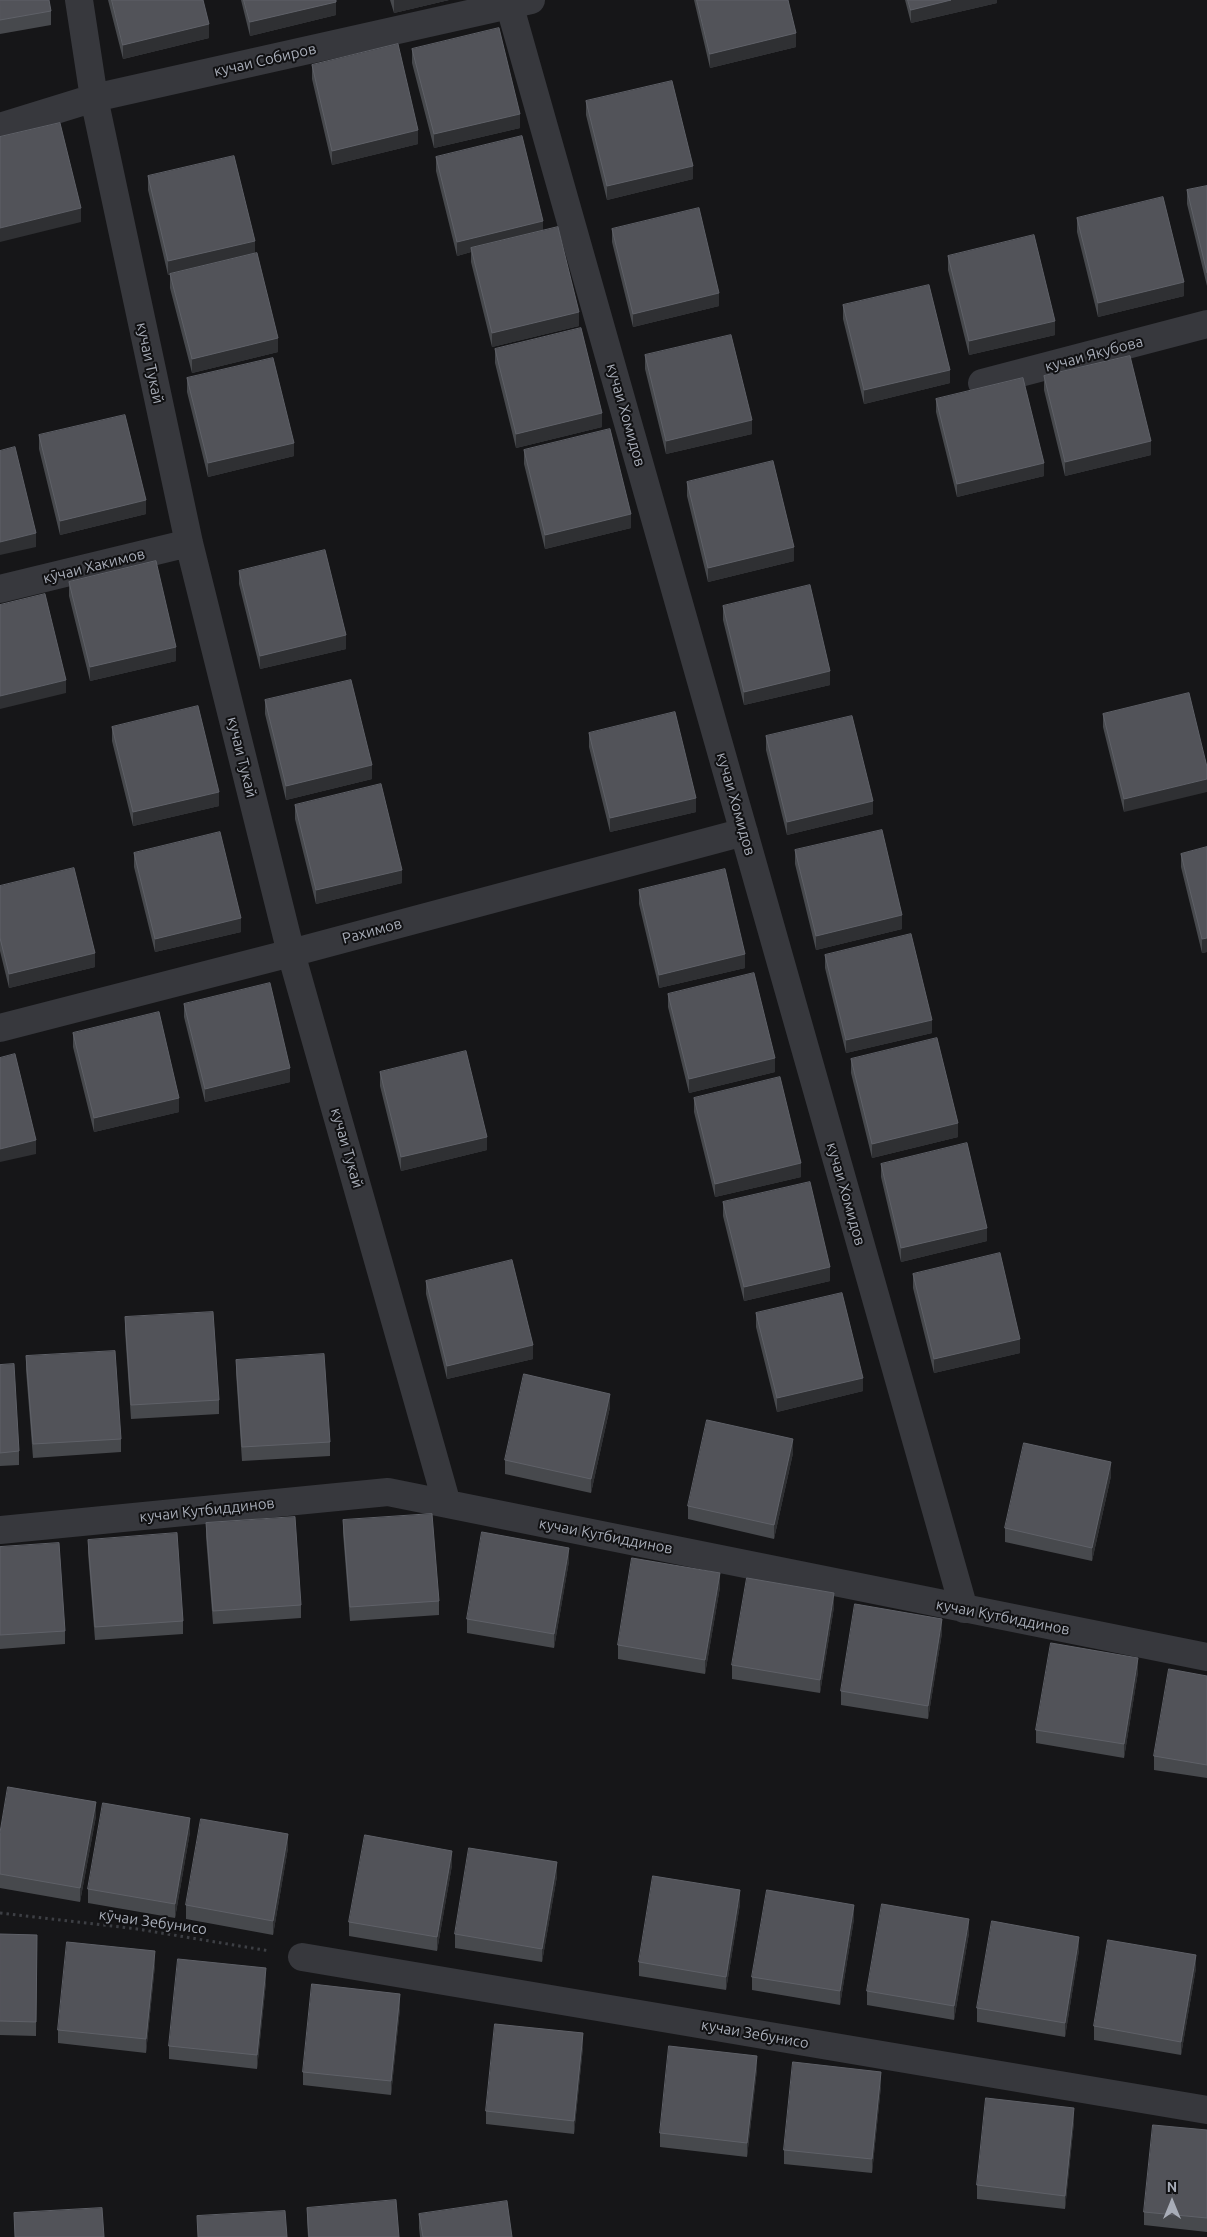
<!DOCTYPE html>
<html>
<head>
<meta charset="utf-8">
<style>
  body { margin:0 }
  #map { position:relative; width:1207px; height:2237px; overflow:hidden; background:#161618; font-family:Ubuntu,sans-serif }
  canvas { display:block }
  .north { position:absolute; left:1147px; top:2177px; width:50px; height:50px; -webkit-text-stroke:4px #111113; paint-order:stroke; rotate:0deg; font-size:14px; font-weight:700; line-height:20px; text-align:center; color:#a8adb8 }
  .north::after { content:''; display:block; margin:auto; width:18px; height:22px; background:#a8adb8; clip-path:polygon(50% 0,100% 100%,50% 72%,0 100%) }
</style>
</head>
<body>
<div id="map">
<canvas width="1207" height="2237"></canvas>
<div class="north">N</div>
</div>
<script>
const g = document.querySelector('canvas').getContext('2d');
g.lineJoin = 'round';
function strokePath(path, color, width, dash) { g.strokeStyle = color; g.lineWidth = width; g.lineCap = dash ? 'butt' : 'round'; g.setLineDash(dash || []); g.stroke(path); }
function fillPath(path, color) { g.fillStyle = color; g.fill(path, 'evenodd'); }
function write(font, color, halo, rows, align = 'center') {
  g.font = font + ' Ubuntu,sans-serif'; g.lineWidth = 4; g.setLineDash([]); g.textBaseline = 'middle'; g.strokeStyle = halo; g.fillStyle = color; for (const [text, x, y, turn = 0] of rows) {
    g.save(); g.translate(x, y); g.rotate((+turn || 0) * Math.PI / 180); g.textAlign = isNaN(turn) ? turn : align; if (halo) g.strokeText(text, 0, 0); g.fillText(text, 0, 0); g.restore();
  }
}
const path = new Path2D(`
  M0,1913L137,1929L270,1951`);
const street = new Path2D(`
  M79,0L94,98L189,543L291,953L447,1504
  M508,0L964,1609
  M0,127L94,98L531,0
  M982,383L1207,324
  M0,589L189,543
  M0,1028L291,953L744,832
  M0,1530L388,1492L1207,1657
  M302,1957L1207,2110`);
const wall = new Path2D(`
  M0,0L51,11V25L0,34Z
  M108,0H203L209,38L123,59Z
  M241,0H336V15L250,36Z
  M390,0H449L394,13Z
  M694,0H788L796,47L710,68Z
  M905,0H997V3L911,23Z
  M412,49L520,128L434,148L412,63Z
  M312,65L418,144L332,165L312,79Z
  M586,101L693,179L607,200L586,115Z
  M436,157L543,231L579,326L492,347L471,262V252L457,256L436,171Z
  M148,176L255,254L278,352L192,373L170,288V275H168L148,190Z
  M1207,186V286L1187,204V190Z
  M1077,218L1184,296L1098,317L1077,232Z
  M612,229L719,306L633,327L612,242Z
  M948,256L1055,335L969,355L948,270Z
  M843,305L950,383L864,404L843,319Z
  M495,349L602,427L516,448L495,363Z
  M645,355L752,434L666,454L645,369Z
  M1044,376L1151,455L1065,476L1044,390Z
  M187,378L294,456L208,477L187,392Z
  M936,399L1044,476L957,497L936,412Z
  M39,435L146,514L60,535L39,449Z
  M524,450L631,528L545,549L524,464Z
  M687,482L794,561L708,582L687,496Z
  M239,571L346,649L260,669L239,584Z
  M69,582L176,661L90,681L69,596Z
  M723,606L830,685L744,705L723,620Z
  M1189,693L1124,812L1103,727V714Z
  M265,700L372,779L286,800L265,714Z
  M112,727L219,806L133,826L112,741Z
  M589,733L696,812L610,832L589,747Z
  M766,736L873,814L787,835L766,750Z
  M295,805L402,883L316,904L295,819Z
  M1207,847V952L1202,953L1181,867V854Z
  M795,850L902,929L816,950L795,864Z
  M134,853L241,932L155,952L134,867Z
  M0,886L95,967L9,988L0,951Z
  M639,890L745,968L659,988L639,904Z
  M825,955L932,1033L846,1053L825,968Z
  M668,994L775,1072L689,1093L668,1007Z
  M184,1004L290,1082L205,1102L184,1017Z
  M73,1033L179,1112L94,1132L73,1047Z
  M851,1059L958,1137L872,1158L851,1073Z
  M380,1072L487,1150L401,1171L380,1086Z
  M694,1098L801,1177L715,1197L694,1112Z
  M881,1164L987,1241L901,1262L881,1177Z
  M723,1202L830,1281L744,1301L723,1216Z
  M913,1274L1020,1353L934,1373L913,1288Z
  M426,1281L533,1359L447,1379L426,1294Z
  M756,1313L863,1391L777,1412L756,1327Z
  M125,1317L219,1400V1414L131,1419L125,1331Z
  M26,1356L121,1439V1452L33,1458L26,1370Z
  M236,1360L330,1442V1456L242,1461L236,1373Z
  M0,1365L19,1451V1465L0,1466Z
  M610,1407L591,1493L505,1474V1460Z
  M793,1453L774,1539L688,1519V1506Z
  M1111,1476L1092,1561L1005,1542V1528Z
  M343,1520L439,1601V1615L350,1621L343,1533Z
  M206,1523L301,1605V1618L213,1624L206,1537Z
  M88,1540L183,1621V1634L95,1640L88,1553Z
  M0,1547L65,1631V1644L0,1649Z
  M569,1561L554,1648L467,1633V1619Z
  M720,1587L705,1674L618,1659V1645Z
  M834,1607L820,1693L732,1679V1665Z
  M942,1633L928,1719L841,1705V1691Z
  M1138,1672L1124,1758L1036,1743V1730Z
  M1207,1676V1778L1154,1770V1756Z
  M96,1816L80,1902L0,1888V1833Z
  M190,1832L175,1918L88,1903V1889Z
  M288,1848L273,1935L186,1919V1905Z
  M452,1865L437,1951L349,1936V1922Z
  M557,1876L542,1962L455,1948V1934Z
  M740,1904L726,1990L639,1976V1962Z
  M854,1919L840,2005L752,1990V1977Z
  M969,1933L954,2020L867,2005V1991Z
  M0,1934L37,1935L36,2036L0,2035Z
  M1079,1950L1065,2037L977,2022V2008Z
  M155,1965L146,2053L58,2043V2030Z
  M1196,1968L1181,2055L1094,2040V2026Z
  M266,1982L257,2069L169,2059V2046Z
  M400,2008L391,2095L303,2085V2072Z
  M583,2047L574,2134L486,2124V2111Z
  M757,2069L747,2157L660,2147V2133Z
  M881,2086L872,2173L784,2164V2150Z
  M1074,2122L1065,2209L977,2199V2185Z
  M1207,2130V2232L1144,2225V2212Z
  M307,2208L399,2237H308L307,2221Z
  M419,2214L512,2237H420L419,2228Z`);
const shadedWall = new Path2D(`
  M394,0H449L394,13Z
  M951,0H997V3L911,23V10Z
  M336,2V15L250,36V22Z
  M209,24V38L123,59V45Z
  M796,33V47L710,68V54Z
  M520,114V128L434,148V134Z
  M418,130V144L332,165V151Z
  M693,166V179L607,200V186Z
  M81,208V222L0,242V228Z
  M543,221V235L471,248V252L457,256V242Z
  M255,241V254L168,275V261Z
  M1184,282V296L1098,317V303Z
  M719,293V306L633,327V314Z
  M579,312V326L492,347V333Z
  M1055,321V335L969,355V341Z
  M278,338V352L192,373V359Z
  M950,370V383L864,404V390Z
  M602,413V427L516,448V434Z
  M752,420V434L666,454V441Z
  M1151,441V455L1065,476V462Z
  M294,443V456L208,477V463Z
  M1044,463V476L957,497V484Z
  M146,500V514L60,535V521Z
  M631,514V528L545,549V535Z
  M36,533V547L0,555V542Z
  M794,547V561L708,582V568Z
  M346,635V649L260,669V656Z
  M176,647V661L90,681V667Z
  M830,671V685L744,705V692Z
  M66,680V693L0,709V696Z
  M372,765V779L286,800V786Z
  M1207,779V792L1124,812V799Z
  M219,792V806L133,826V812Z
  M696,798V812L610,832V818Z
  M873,801V814L787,835V822Z
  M402,870V883L316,904V890Z
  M902,915V929L816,950V936Z
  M241,918V932L155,952V939Z
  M1207,938V952L1202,953V939Z
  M95,953V967L9,988V974Z
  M745,954V968L659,988V975Z
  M932,1020V1033L846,1053V1040Z
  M775,1058V1072L689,1093V1079Z
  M290,1068V1082L205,1102V1089Z
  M179,1098V1112L94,1132V1118Z
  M958,1123V1137L872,1158V1144Z
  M487,1137V1150L401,1171V1157Z
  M36,1140V1154L0,1162V1149Z
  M801,1163V1177L715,1197V1184Z
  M987,1228V1241L901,1262V1248Z
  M830,1267V1281L744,1301V1287Z
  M1020,1339V1353L934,1373V1359Z
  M533,1345V1359L447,1379V1366Z
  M863,1378V1391L777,1412V1398Z
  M610,1394V1407L591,1493V1479Z
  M793,1439V1453L774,1539V1525Z
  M1111,1462V1476L1092,1561V1548Z
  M569,1548V1561L554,1648V1634Z
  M720,1573V1587L705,1674V1660Z
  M834,1593V1607L820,1693V1680Z
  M942,1619V1633L928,1719V1706Z
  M1138,1658V1672L1124,1758V1744Z
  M96,1802V1816L80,1902V1888Z
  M190,1818V1832L175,1918V1904Z
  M288,1834V1848L273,1935V1921Z
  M452,1851V1865L437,1951V1937Z
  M557,1862V1876L542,1962V1949Z
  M740,1890V1904L726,1990V1977Z
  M854,1905V1919L840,2005V1991Z
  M969,1919V1933L954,2020V2006Z
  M1079,1937V1950L1065,2037V2023Z
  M155,1951V1965L146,2053V2039Z
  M1196,1955V1968L1181,2055V2042Z
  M266,1968V1982L257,2069V2055Z
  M400,1994V2008L391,2095V2081Z
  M583,2033V2047L574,2134V2121Z
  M757,2056V2069L747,2157V2143Z
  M881,2072V2086L872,2173V2159Z
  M1074,2108V2122L1065,2209V2196Z`);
const building = new Path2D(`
  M0,0H49L51,11L0,20Z
  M112,0H203L209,24L123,45Z
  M244,0H336V2L250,22Z
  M697,0H788L796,33L710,54Z
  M908,0H951L911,10Z
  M499,28L520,114L434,134L412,49Z
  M398,44L418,130L332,151L312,65Z
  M672,81L693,166L607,186L586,101Z
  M60,123L81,208L0,228V137Z
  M522,136L543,221L457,242L436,157Z
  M234,156L255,241L168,261L148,176Z
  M1207,186V273L1187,190Z
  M1163,197L1184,282L1098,303L1077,218Z
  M699,208L719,293L633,314L612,229Z
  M558,227L579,312L492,333L471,248Z
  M1034,235L1055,321L969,341L948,256Z
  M257,253L278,338L192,359L170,274Z
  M929,285L950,370L864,390L843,305Z
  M581,328L602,413L516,434L495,349Z
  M731,335L752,420L666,441L645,355Z
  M1130,356L1151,441L1065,462L1044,376Z
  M273,358L294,443L208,463L187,378Z
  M1023,378L1044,463L957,484L936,399Z
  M125,415L146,500L60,521L39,435Z
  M610,429L631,514L545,535L524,450Z
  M15,447L36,533L0,542V451Z
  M773,461L794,547L708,568L687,482Z
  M325,550L346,635L260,656L239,571Z
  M156,561L176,647L90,667L69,582Z
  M810,585L830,671L744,692L723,606Z
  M45,594L66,680L0,696V605Z
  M351,680L372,765L286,786L265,700Z
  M1189,693L1207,767V779L1124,799L1103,714Z
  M198,706L219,792L133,812L112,727Z
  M675,712L696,798L610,818L589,733Z
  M852,716L873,801L787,822L766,736Z
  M381,784L402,870L316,890L295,805Z
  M882,830L902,915L816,936L795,850Z
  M220,832L241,918L155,939L134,853Z
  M1207,847V938L1202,939L1181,854Z
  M74,868L95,953L9,974L0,938V886Z
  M725,869L745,954L659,975L639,890Z
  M911,934L932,1020L846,1040L825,955Z
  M754,973L775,1058L689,1079L668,994Z
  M270,983L290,1068L205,1089L184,1004Z
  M159,1012L179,1098L94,1118L73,1033Z
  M937,1038L958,1123L872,1144L851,1059Z
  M466,1051L487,1137L401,1157L380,1072Z
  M15,1054L36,1140L0,1149V1058Z
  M780,1077L801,1163L715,1184L694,1098Z
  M967,1143L987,1228L901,1248L881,1164Z
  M810,1182L830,1267L744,1287L723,1202Z
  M1000,1253L1020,1339L934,1359L913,1274Z
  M512,1260L533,1345L447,1366L426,1281Z
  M842,1293L863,1378L777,1398L756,1313Z
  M213,1312L219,1400L131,1405L125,1317Z
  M115,1351L121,1439L33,1444L26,1356Z
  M324,1354L330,1442L242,1447L236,1360Z
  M14,1364L19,1451L0,1453V1365Z
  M524,1374L610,1394L591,1479L505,1460Z
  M707,1420L793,1439L774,1525L688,1506Z
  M1024,1443L1111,1462L1092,1548L1005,1528Z
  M432,1514L439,1601L350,1607L343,1520Z
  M295,1517L301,1605L213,1611L206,1523Z
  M482,1532L569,1548L554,1634L467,1619Z
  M177,1533L183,1621L95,1627L88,1540Z
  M59,1543L65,1631L0,1635V1547Z
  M632,1558L720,1573L705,1660L618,1645Z
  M747,1578L834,1593L820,1680L732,1665Z
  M855,1604L942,1619L928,1706L841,1691Z
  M1051,1643L1138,1658L1124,1744L1036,1730Z
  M1169,1669L1207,1676V1765L1154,1756Z
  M8,1787L96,1802L80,1888L0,1874V1833Z
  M103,1803L190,1818L175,1904L88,1889Z
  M201,1819L288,1834L273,1921L186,1905Z
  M365,1835L452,1851L437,1937L349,1922Z
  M469,1848L557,1862L542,1949L455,1934Z
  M653,1876L740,1890L726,1977L639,1962Z
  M767,1890L854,1905L840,1991L752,1977Z
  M882,1904L969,1919L954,2006L867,1991Z
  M992,1921L1079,1937L1065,2023L977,2008Z
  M0,1934L37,1935L36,2022L0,2021Z
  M1108,1940L1196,1955L1181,2042L1094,2026Z
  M67,1942L155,1951L146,2039L58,2030Z
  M178,1959L266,1968L257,2055L169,2046Z
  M312,1984L400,1994L391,2081L303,2072Z
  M495,2024L583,2033L574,2121L486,2111Z
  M669,2046L757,2056L747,2143L660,2133Z
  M793,2062L881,2072L872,2159L784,2150Z
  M986,2098L1074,2108L1065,2196L977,2185Z
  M1153,2125L1207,2130V2218L1144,2212Z
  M396,2200L399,2237H309L307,2208Z
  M507,2201L512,2237H423L419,2214Z
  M102,2208L104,2237H15L14,2213Z
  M285,2211L287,2237H198L197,2216Z`);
const streetNames = [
  ["кучаи Собиров",265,60,-13],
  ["кучаи Якубова",1094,354,-15],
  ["кучаи Тукай",150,363,78],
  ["кучаи Хомидов",626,415,74],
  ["кӯчаи Хакимов",94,566,-14],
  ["кучаи Тукай",242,757,76],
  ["кучаи Хомидов",736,804,74],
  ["Рахимов",372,931,-15],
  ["кучаи Тукай",347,1148,74],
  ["кучаи Хомидов",846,1194,74],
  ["кучаи Кутбиддинов",207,1510,-6],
  ["кучаи Кутбиддинов",606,1536,11],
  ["кучаи Кутбиддинов",1003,1617,11],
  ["кӯчаи Зебунисо",153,1922,8],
  ["кучаи Зебунисо",755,2034,10]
];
strokePath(path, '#3d3f44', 3, [2.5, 4]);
strokePath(street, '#37383d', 28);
fillPath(wall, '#47494d');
fillPath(shadedWall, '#2f3033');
fillPath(building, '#525359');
strokePath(building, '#5f6168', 1);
write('15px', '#a8adb8', '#111113', streetNames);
</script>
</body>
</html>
